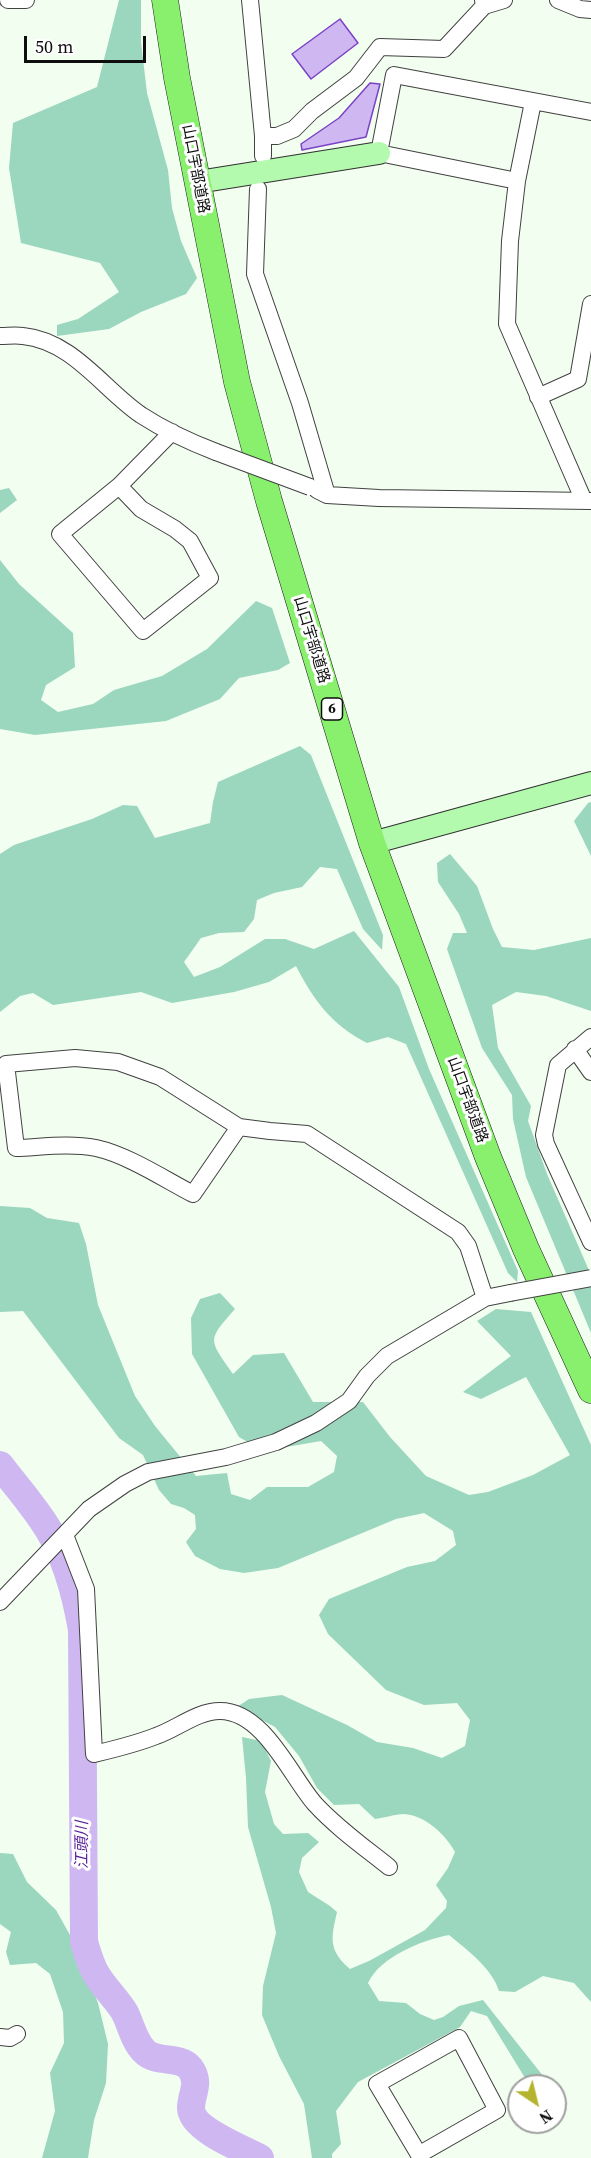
<!DOCTYPE html>
<html>
<head>
<meta charset="utf-8">
<style>
  body { margin:0 }
  #map { position:relative; width:591px; height:2158px; overflow:hidden; background:#f2feef; font-family:"Source Serif 4",serif }
  canvas { display:block }
  .north { position:absolute; left:507px; top:2074px; width:60px; height:60px; box-sizing:border-box; background:#fff; border:2px solid #9f9f9f; border-radius:50%; rotate:145deg; font-size:16px; font-weight:700; line-height:24px; text-align:center; color:#0e0e0e }
  .north::after { content:''; display:block; margin:auto; width:21px; height:27px; background:#b5b42e; clip-path:polygon(50% 0,100% 100%,50% 72%,0 100%) }
  .scale { position:absolute; left:24px; top:36px; width:122px; height:27px; box-sizing:border-box; border:3px solid #0e0e0e; border-top:0; padding-left:8px; font-size:18px; line-height:21px; white-space:nowrap; color:#0e0e0e; -webkit-text-stroke:4px #fff; paint-order:stroke }
</style>
</head>
<body>
<div id="map">
<canvas width="591" height="2158"></canvas>
<div class="north">N</div>
<div class="scale">50 m</div>
</div>
<script>
const g = document.querySelector('canvas').getContext('2d');
g.lineJoin = 'round';
function fillPath(path, color) { g.fillStyle = color; g.fill(path, 'evenodd'); }
function strokePath(path, color, width, dash) { g.strokeStyle = color; g.lineWidth = width; g.lineCap = dash ? 'butt' : 'round'; g.setLineDash(dash || []); g.stroke(path); }
function write(font, color, halo, rows, align = 'center') {
  g.font = font + ' "Source Serif 4","Noto Sans JP",serif'; g.lineWidth = 6; g.setLineDash([]); g.textBaseline = 'middle'; g.strokeStyle = halo; g.fillStyle = color; for (const [text, x, y, turn = 0] of rows) {
    g.save(); g.translate(x, y); g.rotate((+turn || 0) * Math.PI / 180); g.textAlign = isNaN(turn) ? turn : align; if (halo) g.strokeText(text, 0, 0); g.fillText(text, 0, 0); g.restore();
  }
}
const forest = new Path2D(`
  M119,0H141V42L147,93L168,170L172,208L181,241L197,278L186,294L141,312L109,329L57,336V325L78,319L119,292L100,263L21,243L9,168L13,123L97,87Z
  M9,488L17,500L0,513V490Z
  M0,560L19,584L73,633L75,667L46,685L41,700L58,712L93,704L114,690L162,676L207,649L256,601L272,608L290,663L278,670L239,678L220,699L166,721L35,735L0,729Z
  M300,746L311,755L383,935L382,950L363,929L337,869L320,867L302,887L274,893L257,900L254,919L244,932L219,933L201,938L184,962L194,977L220,967L265,939H285L314,949L354,931L399,987L429,1069L518,1271L517,1282L508,1273L406,1044L388,1037L367,1043C332,1025 314,1001 296,966L269,982L234,992L172,1003L141,992L53,1005L33,993L20,996L0,1012V854L14,845L92,819L123,805L137,806L155,838L210,823L213,802L218,782Z
  M591,802V856L574,821L588,803Z
  M450,854L477,886L493,929L502,947L534,950L591,938V1011L546,996L516,992L492,1005L498,1048L531,1106L528,1121L547,1174L591,1275V1333L526,1177L513,1119L512,1095L482,1048L447,949L453,933H467L459,914L438,882L437,863Z
  M0,1206L30,1208L47,1218L79,1223L86,1244L98,1305L135,1396L155,1426L196,1476L227,1473L231,1494L250,1500L267,1487H308L334,1472L337,1456L321,1441L263,1451L239,1437L192,1354L191,1318L200,1299L220,1293L235,1309C207,1341 208,1338 233,1374L253,1355L284,1353L313,1402H363L390,1437L426,1476L469,1495L488,1492L533,1475L570,1455L526,1377L481,1399L463,1392L511,1356L477,1321L496,1309L531,1312L591,1445V2002L574,1983L543,1976L515,1992L499,1991C492,1968 467,1950 449,1935C422,1940 380,1957 368,1983L379,2001L406,2003L420,2014L434,2020L443,2017L459,2006L483,2000L551,2086H530L487,2016L471,2011L460,2027L358,2082L336,2111L341,2144L332,2154V2158H312L304,2104L279,2056L262,2015L263,1986L276,1933L271,1907L248,1827L246,1778L242,1737L261,1741L271,1761L265,1792L274,1824L283,1834L308,1833L319,1842L302,1858L299,1872L308,1892L330,1906L337,1912C331,1938 328,1950 350,1969L369,1961L425,1930L446,1908L447,1901L436,1885L448,1868L455,1852C446,1835 425,1815 404,1814C395,1814 384,1818 375,1819L359,1804L334,1805L317,1788L299,1756L275,1727L237,1707L249,1699L282,1695L347,1725L377,1742L413,1748L442,1758L465,1746L470,1720L457,1703L424,1705L386,1690L328,1634L319,1615L329,1599L407,1567L435,1561L456,1545L453,1531L424,1513L396,1519L278,1568L244,1573L220,1569L195,1556L186,1542L196,1529L195,1515L184,1508L171,1504L159,1490L143,1455L119,1438L23,1311L0,1312Z
  M0,1853L13,1854L27,1882L56,1910L75,1944L98,2003L108,2044L106,2083L94,2120L88,2158H42L55,2111L50,2073L64,2043L63,2012L50,1974L36,1963L10,1965L6,1952L11,1932L0,1924Z`);
const water = new Path2D(`
  M340,19L358,43L311,79L292,54Z
  M370,83L380,84L366,137L302,150L301,144L339,118Z`);
const river = new Path2D(`
  M0,1465C16,1486 34,1506 48,1529C67,1559 76,1595 82,1630L84,1942C87,1952 90,1963 95,1972C103,1987 117,1999 125,2013C131,2025 134,2041 144,2051C156,2064 179,2055 190,2068C201,2083 191,2094 191,2108C191,2129 243,2149 260,2158`);
const street = new Path2D(`
  M8,0H26
  M250,0L263,136V156
  M483,0L484,6L504,0
  M558,0L580,9L591,10
  M533,102L517,181L510,241L507,324L584,501
  M263,136H277L294,129L312,111L356,78L380,47L444,49L484,6
  M517,181L379,153L394,75L591,112
  M258,189L255,274L300,403L327,495
  M0,336C8,336 16,335 23,336C73,341 103,389 141,415C164,430 190,442 216,452
  M538,397L578,379L591,304
  M119,486L141,509L175,529L190,541L210,578L143,631L60,534L119,486L172,432
  M317,490L327,495L379,498L591,501
  M591,1037L558,1065L544,1135L546,1144L591,1242
  M575,1049L591,1072
  M239,1127L193,1194C164,1179 128,1155 96,1148C70,1143 42,1147 16,1148L6,1064L75,1058L118,1062L160,1077L239,1127L270,1131L307,1134L458,1232L468,1246L485,1298
  M65,1535L86,1589L94,1754C115,1749 136,1744 156,1736C177,1729 197,1711 220,1711C264,1711 291,1777 315,1804C337,1828 364,1847 389,1867
  M0,1602L89,1509L125,1484L148,1472L226,1457L276,1442L316,1423L349,1401L367,1376L387,1356L485,1298L510,1293
  M0,2037L10,2038L17,2034
  M420,2154L497,2110L459,2038L377,2084L421,2158`);
const secondary = new Path2D(`
  M198,182L379,153
  M372,843L591,783`);
const primary = new Path2D(`
  M165,0L177,78L237,382L269,501L372,843L488,1157L526,1249L591,1390`);
const streetBridge = new Path2D(`
  M216,452L310,487
  M510,1293L591,1278`);
const shields = [
  [332,709,21]
];
const shieldNames = [
  ["6",332,709]
];
const streetNames = [
  ["山口宇部道路",195,169,79],
  ["山口宇部道路",311,640,73],
  ["山口宇部道路",467,1100,70]
];
const waterNames = [
  ["江頭川",83,1845,-90]
];
fillPath(forest, '#9bd6be');
fillPath(water, '#cfb7f2');
strokePath(water, '#7b43c5', 1.5);
strokePath(river, '#cfb7f2', 28);
strokePath(street, '#414141', 18);
strokePath(secondary, '#303030', 24);
strokePath(primary, '#1f1f1f', 27);
strokePath(street, '#fff', 16);
strokePath(secondary, '#b4faae', 22);
strokePath(primary, '#88f06d', 26);
strokePath(streetBridge, '#414141', 18, []);
strokePath(streetBridge, '#fff', 16);
for (const [x, y, w] of shields) { const box = new Path2D(); box.roundRect(x - w / 2, y - 11, w, 22, 4.5); g.fillStyle = '#fff'; g.fill(box); strokePath(box, '#0e0e0e', 1.5); }
write('bold 14px', '#0e0e0e', null, shieldNames);
write('15px', '#0e0e0e', '#fff', streetNames);
write('italic 16px', '#581f98', '#fff', waterNames);
</script>
</body>
</html>
